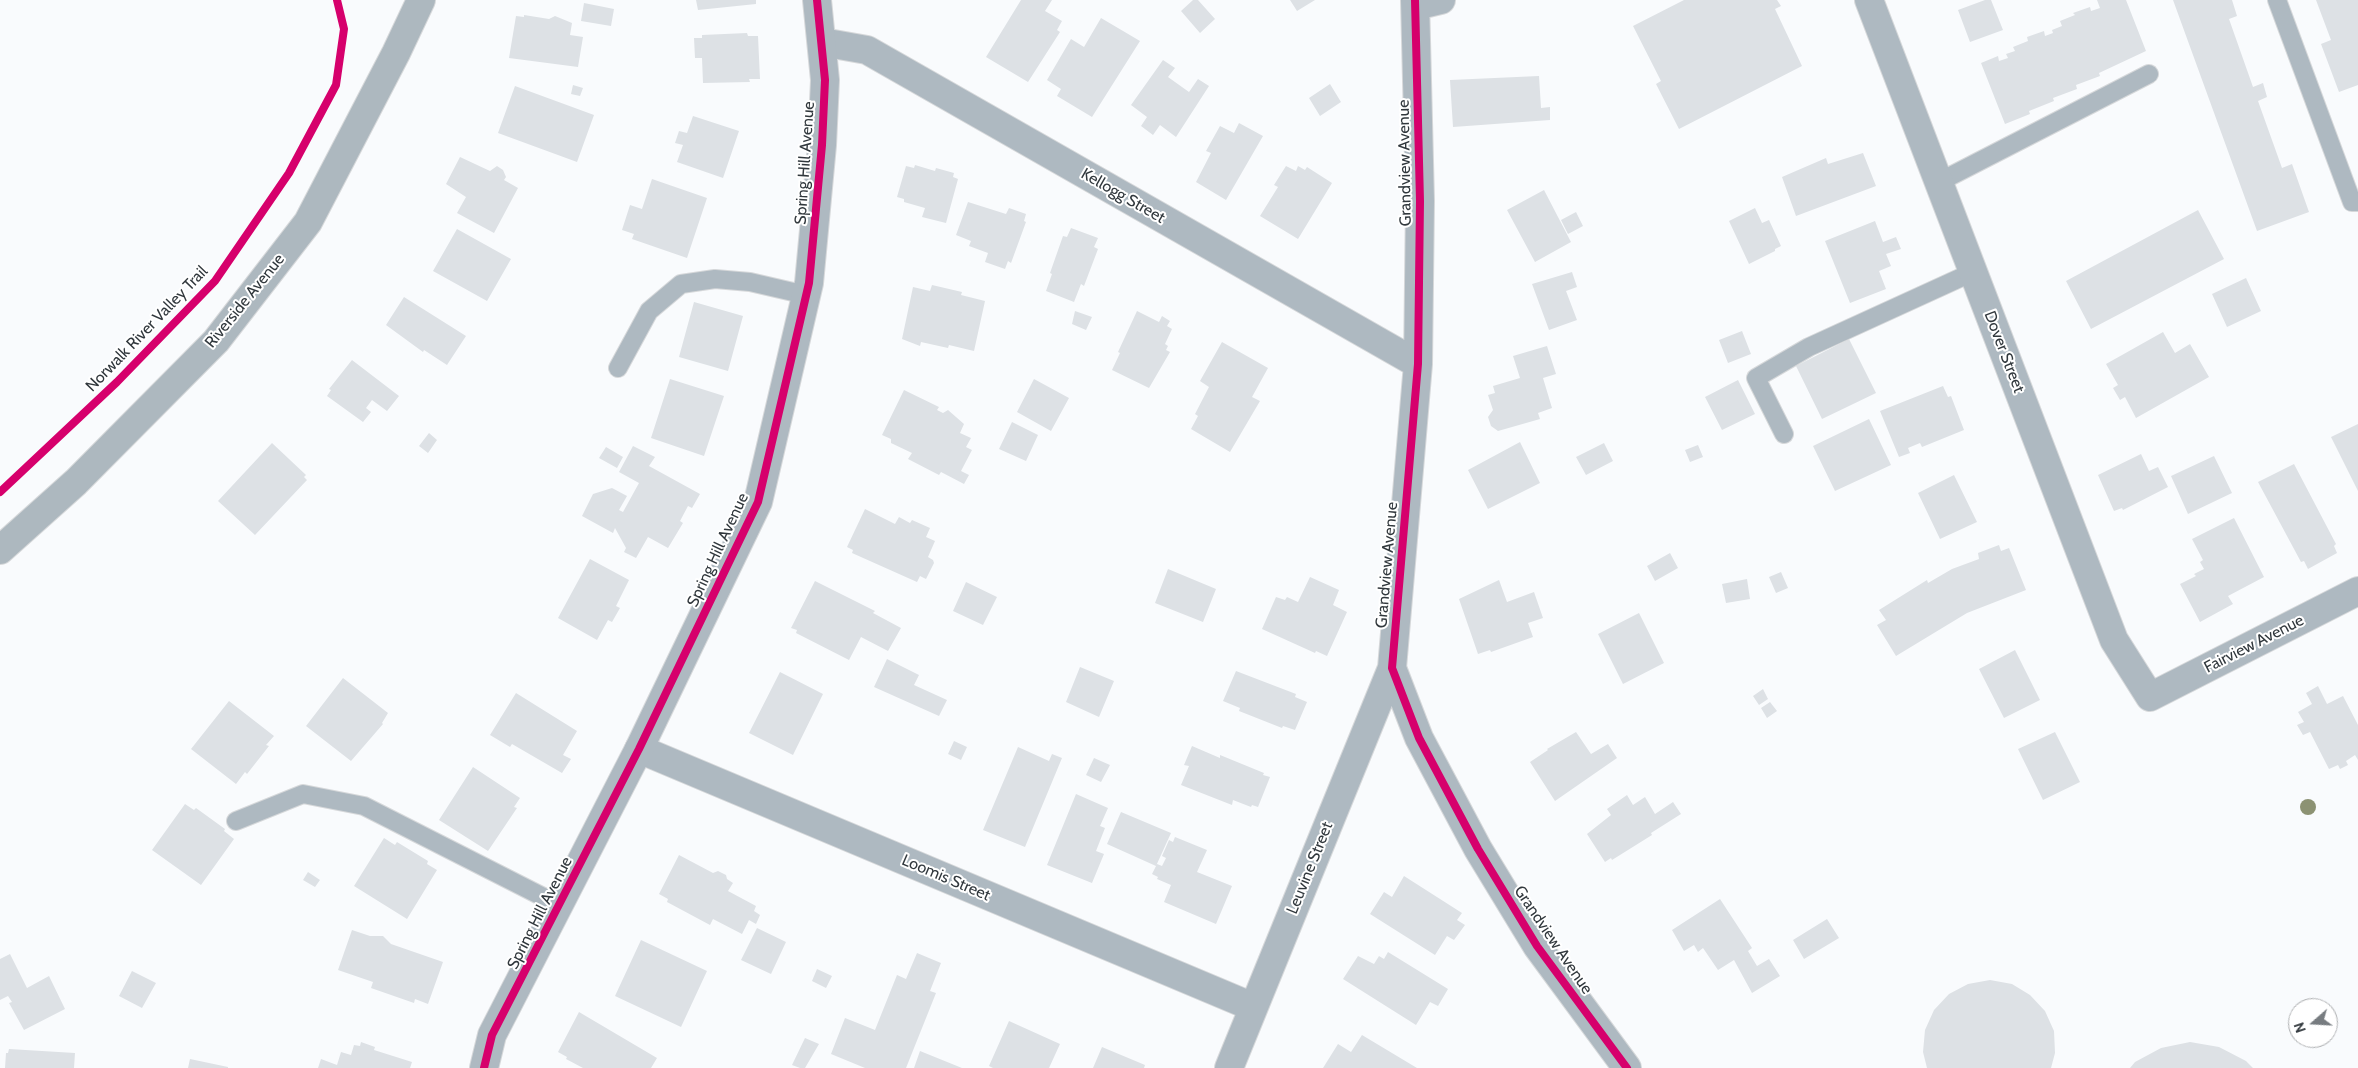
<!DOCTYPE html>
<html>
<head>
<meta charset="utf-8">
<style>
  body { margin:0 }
  #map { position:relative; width:2358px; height:1068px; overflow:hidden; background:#f9fbfd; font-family:Cabin,sans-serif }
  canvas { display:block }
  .north { position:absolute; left:2288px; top:998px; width:50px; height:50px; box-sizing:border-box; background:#fff; border:1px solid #adafb1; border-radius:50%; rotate:251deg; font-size:14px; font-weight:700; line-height:20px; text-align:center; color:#31383d }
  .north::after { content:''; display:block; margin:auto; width:18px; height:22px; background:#777c80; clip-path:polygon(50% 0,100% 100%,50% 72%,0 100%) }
</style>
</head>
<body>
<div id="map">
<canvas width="2358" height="1068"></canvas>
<div class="north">N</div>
</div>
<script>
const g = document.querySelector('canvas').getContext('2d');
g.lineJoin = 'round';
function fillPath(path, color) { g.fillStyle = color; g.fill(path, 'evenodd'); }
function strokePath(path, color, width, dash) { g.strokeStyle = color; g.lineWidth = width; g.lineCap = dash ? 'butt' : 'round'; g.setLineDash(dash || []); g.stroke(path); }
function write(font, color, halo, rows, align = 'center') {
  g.font = font + ' Cabin,sans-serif'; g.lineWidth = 4; g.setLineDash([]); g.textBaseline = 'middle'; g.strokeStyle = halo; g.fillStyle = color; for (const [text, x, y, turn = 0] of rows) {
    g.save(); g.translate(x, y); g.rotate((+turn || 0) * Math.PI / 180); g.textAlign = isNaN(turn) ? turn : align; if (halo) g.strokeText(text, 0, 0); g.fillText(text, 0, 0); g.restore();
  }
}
const building = new Path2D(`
  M696,0H756V4L698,10Z
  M1021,0H1052L1045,11L1062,21L1057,30L1060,32L1028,82L986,57Z
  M1193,0H1198L1215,19L1200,33L1181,11Z
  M1290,0H1315L1297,11Z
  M1684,0H1777L1781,6L1775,9L1802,66L1679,129L1656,84L1661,81L1633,26Z
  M1985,0H1991L2003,30L1970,42L1958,10Z
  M2097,0H2126L2146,51L2099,73L2100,76L2076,85L2077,89L2053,98L2054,101L2029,111L2030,114L2005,124L1981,63L1998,56L1999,61L2008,58L2006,54L2015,51L2013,47L2028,41L2027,37L2044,31L2045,36L2053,33L2052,30L2062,26L2060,21L2075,15L2073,13L2090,7L2091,11L2100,8Z
  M2173,0H2232L2237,16L2229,19L2253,87L2263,83L2267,97L2258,101L2282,168L2292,164L2309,212L2257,231Z
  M2316,0H2358V85L2339,92L2321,44L2331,40Z
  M584,3L614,9L611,26L581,21Z
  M524,15L549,19L555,16L572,23L570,35L583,37L578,67L509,58L516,16L524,17Z
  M1101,18L1140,41L1092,117L1057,96L1061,89L1047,80L1071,39L1084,47Z
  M747,33L748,36H758L760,79H749L750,82L703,83L702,58H695L694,38H702V35Z
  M1163,60L1175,68L1168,77L1189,92L1198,79L1209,86L1176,137L1160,125L1153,135L1141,126L1147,117L1131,105Z
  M1539,76L1541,108L1550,107V120L1453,127L1450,80Z
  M1330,84L1341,102L1320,116L1309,98Z
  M573,85L583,88L580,96L571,94Z
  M515,86L594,115L577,162L498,133Z
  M693,116L739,131L723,178L677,162L683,145L675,143L679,131L687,133Z
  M1239,123L1263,136L1226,200L1196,182L1211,153L1206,151L1220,126L1234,133Z
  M1863,153L1876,186L1796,216L1782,177L1826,158L1828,164Z
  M460,157L490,171L497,166L503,170L506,177L504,180L518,188L494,233L457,213L466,197L446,184Z
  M915,165L935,171L936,168L954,173L953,177L958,179L946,223L922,217L925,208L904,202V199L897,197L906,166L914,168Z
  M1286,166L1296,171L1298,166L1305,170L1307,167L1332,183L1298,239L1260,216L1278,187L1274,185Z
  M652,179L707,198L687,258L632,239L634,234L622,230L630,205L642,209Z
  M1544,190L1571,242L1535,262L1507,210Z
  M968,202L1006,214L1009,208L1026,214L1024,221L1026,222L1011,263L1008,261L1005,269L985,262L988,253L969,246L971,241L956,235Z
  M1755,208L1762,223L1769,220L1781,246L1775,249V251L1749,264L1729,221Z
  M2198,210L2224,259L2091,329L2066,281Z
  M1576,212L1583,226L1568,234L1561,220Z
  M1875,221L1883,242L1896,237L1901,249L1886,254L1891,266L1879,271L1886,289L1850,303L1825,241Z
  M1071,228L1098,238L1094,247L1098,249L1084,286L1081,284L1074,302L1046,291L1052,274L1050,273L1063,236L1067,237Z
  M457,229L511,259L487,301L433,271Z
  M1572,272L1577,287L1566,291L1577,320L1549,330L1532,284Z
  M2246,278L2261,311L2227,327L2212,294Z
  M932,285L962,292L961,295L985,301L974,351L949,345L948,348L921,342L920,346L902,339L913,287L930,291Z
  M404,297L466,336L447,365L424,350L423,352L386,325Z
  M694,302L743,316L728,371L679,357Z
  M1075,311L1092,317L1086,330L1072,324Z
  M1137,311L1159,322L1162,316L1170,321L1167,326L1172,329L1165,344L1168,346L1166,350L1170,352L1149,388L1112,370L1120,353L1118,352Z
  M1742,331L1751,354L1728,363L1719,340Z
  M2163,332L2175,353L2190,344L2209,377L2136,418L2125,397L2120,400L2113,388L2118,385L2106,364Z
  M1849,339L1876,393L1822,419L1796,366Z
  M1222,342L1268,368L1252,397L1260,401L1230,452L1191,429L1198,416L1195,414L1209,387L1200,381Z
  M1547,346L1556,374L1543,378L1552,408L1538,413L1540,419L1498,431L1491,426L1488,417L1493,410L1488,395L1495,393L1493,386L1520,378L1513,356Z
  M352,360L399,396L387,411L372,400L366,408L371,412L363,422L327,396L331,390L329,389Z
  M670,379L724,396L704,456L651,438Z
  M1034,379L1069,398L1051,431L1017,412Z
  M1738,380L1755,414L1722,430L1705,397Z
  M1943,386L1948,397L1951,396L1964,430L1922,447L1920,443L1908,448L1910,453L1899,457L1880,411Z
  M904,390L939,407L937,410L943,413L948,410L964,424L960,433L971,438L966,447L972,450L961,471L969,475L964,484L941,472L939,475L908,459L912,453L891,443V439L882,435Z
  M1869,419L1891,465L1835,491L1813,446Z
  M1012,422L1038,435L1026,461L999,449Z
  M2358,424V491L2331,437Z
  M429,433L437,440L428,453L419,446Z
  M1520,442L1540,483L1488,509L1468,470Z
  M272,443L306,475L304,477L307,480L255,535L218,501Z
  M1604,443L1613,461L1586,475L1576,457Z
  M1698,445L1703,457L1690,462L1685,450Z
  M633,446L655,457L649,466L700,494L692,508L688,506L680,521L683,523L668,548L648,537L636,558L624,552L626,548L615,528L613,533L582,516L593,494L612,488L627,496L619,510L623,512L639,483L619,472Z
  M606,447L623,457L617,468L599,458Z
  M2141,454L2149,471L2158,467L2168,487L2123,510L2122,508L2114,511L2098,475Z
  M2214,456L2232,493L2188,514L2171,476Z
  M2294,464L2336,544L2334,546L2337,553L2308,569L2304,561L2301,562L2258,482Z
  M1954,475L1977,522L1940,539L1918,493Z
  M865,509L895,524L899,517L910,523L912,520L930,528L926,537L935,541L928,557L933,560L934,563L926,579L920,576L917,582L852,553L853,550L847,547Z
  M2234,518L2264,577L2228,596L2233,604L2200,622L2180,584L2196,576L2194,574L2204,569L2200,562L2203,560L2192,539Z
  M1999,545L2001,551L2009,548L2026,590L1967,613L1896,656L1877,625L1886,620L1879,610L1927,580L1928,583L1952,569L1979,559L1978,553Z
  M1670,553L1678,568L1655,581L1647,566Z
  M590,559L629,580L616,606L620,608L612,622L608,620L597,640L558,618Z
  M1168,569L1216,589L1203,622L1155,603Z
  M1781,572L1788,588L1776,593L1769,577Z
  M1310,577L1339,590L1333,605L1347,612L1327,656L1316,651L1315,653L1262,629L1276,597L1285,600L1287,597L1298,602Z
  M1747,579L1750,599L1726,603L1722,584Z
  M1499,580L1507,602L1534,592L1543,618L1528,623L1533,637L1491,652L1490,650L1478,654L1459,599Z
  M815,581L875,611L873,613L901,628L888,651L861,637L849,660L796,633L797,630L791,628Z
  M966,582L997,597L983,625L953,611Z
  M1639,613L1664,663L1623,684L1598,634Z
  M2015,650L2040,700L2004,718L1979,669Z
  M887,659L919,675L914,685L947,700L939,716L874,687Z
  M1080,667L1114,681L1099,717L1066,702Z
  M1236,671L1296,694L1295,697L1307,702L1295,730L1283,726L1282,728L1239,711L1240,708L1223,701Z
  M780,672L823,694L793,755L749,733Z
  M343,678L388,713L382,723L383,724L351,761L306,726Z
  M2318,686L2327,704L2343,696L2358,725V760L2355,755L2346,761L2348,765L2340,769L2338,765L2329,769L2310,732L2303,735L2297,725L2304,722L2298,712L2312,704L2306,693Z
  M1763,689L1768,699L1759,705L1753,696Z
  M516,693L577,731L563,755L571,759L562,773L512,744L510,747L490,735Z
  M229,701L274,736L266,745L269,746L247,774L245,772L236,784L191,749Z
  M1770,702L1777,711L1767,718L1761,708Z
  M1576,732L1591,754L1608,744L1617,758L1555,801L1530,762L1548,750L1547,749Z
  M2055,732L2080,782L2043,800L2018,749Z
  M954,741L967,747L961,760L948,754Z
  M1192,746L1220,758V755L1264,773L1263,775L1270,777L1258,807L1252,805L1251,807L1233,800L1232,805L1181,785L1189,766L1184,765Z
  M1018,747L1049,761L1052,754L1062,758L1025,847L983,830Z
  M1094,758L1110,765L1101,782L1086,775Z
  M473,767L520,798L514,807L517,808L488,851L439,820Z
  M1076,794L1108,808L1100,826L1105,828L1096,851L1104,854L1092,883L1047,865Z
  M1627,795L1633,805L1645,797L1655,814L1673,802L1681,814L1651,833L1652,835L1612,860L1611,858L1605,862L1587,834L1611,815L1607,809Z
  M185,804L194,810L196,808L225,829L224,831L234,839L201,885L152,850Z
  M1121,812L1171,833L1156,866L1107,844Z
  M1175,837L1207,850L1197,872L1232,886L1216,924L1164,902L1171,885L1157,879L1158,877L1152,874L1157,864L1162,866L1166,858L1162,856L1169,840L1173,842Z
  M384,838L395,845L397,842L428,861L427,864L437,870L407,919L354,886Z
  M679,855L713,873L718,871L726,875L727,879L733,883L728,891L756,906L754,911L760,915L756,924L749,920L742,934L713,919L710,925L667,902L668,899L659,894Z
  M308,872L320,880L315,887L303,880Z
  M1404,876L1462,913L1457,920L1465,925L1454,940L1447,936L1435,955L1370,914L1384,892L1392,897Z
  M1720,899L1752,948L1748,951L1757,966L1769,959L1780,976L1752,993L1734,960L1718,970L1703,948L1698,952L1694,945L1684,951L1672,930Z
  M1827,919L1839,938L1804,959L1793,940Z
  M757,928L786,942L771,974L741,960Z
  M352,930L370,936H383L391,944L443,962L428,1004L415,999L414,1003L371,988L373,982L338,970Z
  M641,940L707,971L681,1027L615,996Z
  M1388,952L1448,989L1438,1006L1430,1002L1416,1025L1343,979L1358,956L1374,964L1379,956L1384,959Z
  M917,953L941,963L930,991L936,993L906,1068H865L831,1054L845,1018L875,1030L897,975L906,979Z
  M10,954L27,988L49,976L65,1009L24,1030L9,1003L12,1002L8,996L0,1000V959Z
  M817,969L832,976L826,988L812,981Z
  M132,971L156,983L142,1008L119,996Z
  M1990,980L2012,984L2030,995L2045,1011L2054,1031L2055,1053L2051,1068H1927L1923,1052L1925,1030L1934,1010L1949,994L1968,984Z
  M579,1012L657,1058L651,1068H583L566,1059L567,1057L558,1052Z
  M1009,1021L1060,1044L1049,1068H993L989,1066Z
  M1362,1035L1417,1068H1323L1338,1044L1351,1052Z
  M805,1038L819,1044L805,1068H800L792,1065Z
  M361,1042L375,1047L374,1050L412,1062L410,1068H318L321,1059L337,1065L341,1052L351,1055L354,1045L360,1046Z
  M2190,1042L2219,1047L2246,1061L2253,1068H2130L2135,1062L2161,1048Z
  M1102,1047L1145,1065L1144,1068H1093Z
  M9,1049L75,1053L74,1068H5L6,1053H8Z
  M920,1051L962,1068H914Z
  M190,1059L228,1067V1068H188Z`);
const service = new Path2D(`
  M2277,0L2352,202H2358
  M1939,182L2149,74
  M618,368L649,311L681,284L715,279L750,282L806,295
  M1784,434L1756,378L1809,347L1973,272
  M236,821L303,794L364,806L559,905`);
const minor = new Path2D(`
  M1415,0L1420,201L1418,364L1392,668L1419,738L1478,849L1537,946L1627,1068
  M1869,0L2114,640L2150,697L2358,591
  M1416,6L1441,0
  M822,42L867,50L1418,364
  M639,749L1253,1007
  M1229,1068L1392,668`);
const tertiary = new Path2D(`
  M484,1068L492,1035L639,749L758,502L809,283L822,145L825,80L817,0`);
const secondary = new Path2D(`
  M0,550L76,482L216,341L308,222L396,53L421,0`);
const cycleway = new Path2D(`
  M1415,0L1420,201L1418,364L1392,668L1419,738L1478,849L1537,946L1627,1068
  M0,492L117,382L215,281L289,173L336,85L344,29L337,0
  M484,1068L492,1035L639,749L758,502L809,283L822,145L825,80L817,0`);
const trees = [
  [2308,807]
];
const streetNames = [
  ["Spring Hill Avenue",805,163,-86],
  ["Grandview Avenue",1405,163,-91],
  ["Kellogg Street",1123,196,30],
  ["Riverside Avenue",245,301,-51],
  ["Norwalk River Valley Trail",147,329,-46],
  ["Dover Street",2004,352,69],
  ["Spring Hill Avenue",718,550,-65],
  ["Grandview Avenue",1387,565,-85],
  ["Fairview Avenue",2254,644,-27],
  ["Leuvine Street",1310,868,-68],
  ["Loomis Street",946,878,23],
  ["Spring Hill Avenue",540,913,-63],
  ["Grandview Avenue",1553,940,56]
];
fillPath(building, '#dde1e5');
strokePath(service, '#d6d8da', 20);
strokePath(minor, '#d6d8da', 30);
strokePath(tertiary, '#d6d8da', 30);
strokePath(secondary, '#d6d8da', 30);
strokePath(service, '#aeb9c1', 18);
strokePath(minor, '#aeb9c1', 28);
strokePath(tertiary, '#aeb9c1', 28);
strokePath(secondary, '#adb8bf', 28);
strokePath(cycleway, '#d6006c', 8);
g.fillStyle = '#8c9273';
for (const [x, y] of trees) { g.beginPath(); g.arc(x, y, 8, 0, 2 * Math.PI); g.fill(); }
write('16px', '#31383d', '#fff', streetNames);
</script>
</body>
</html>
